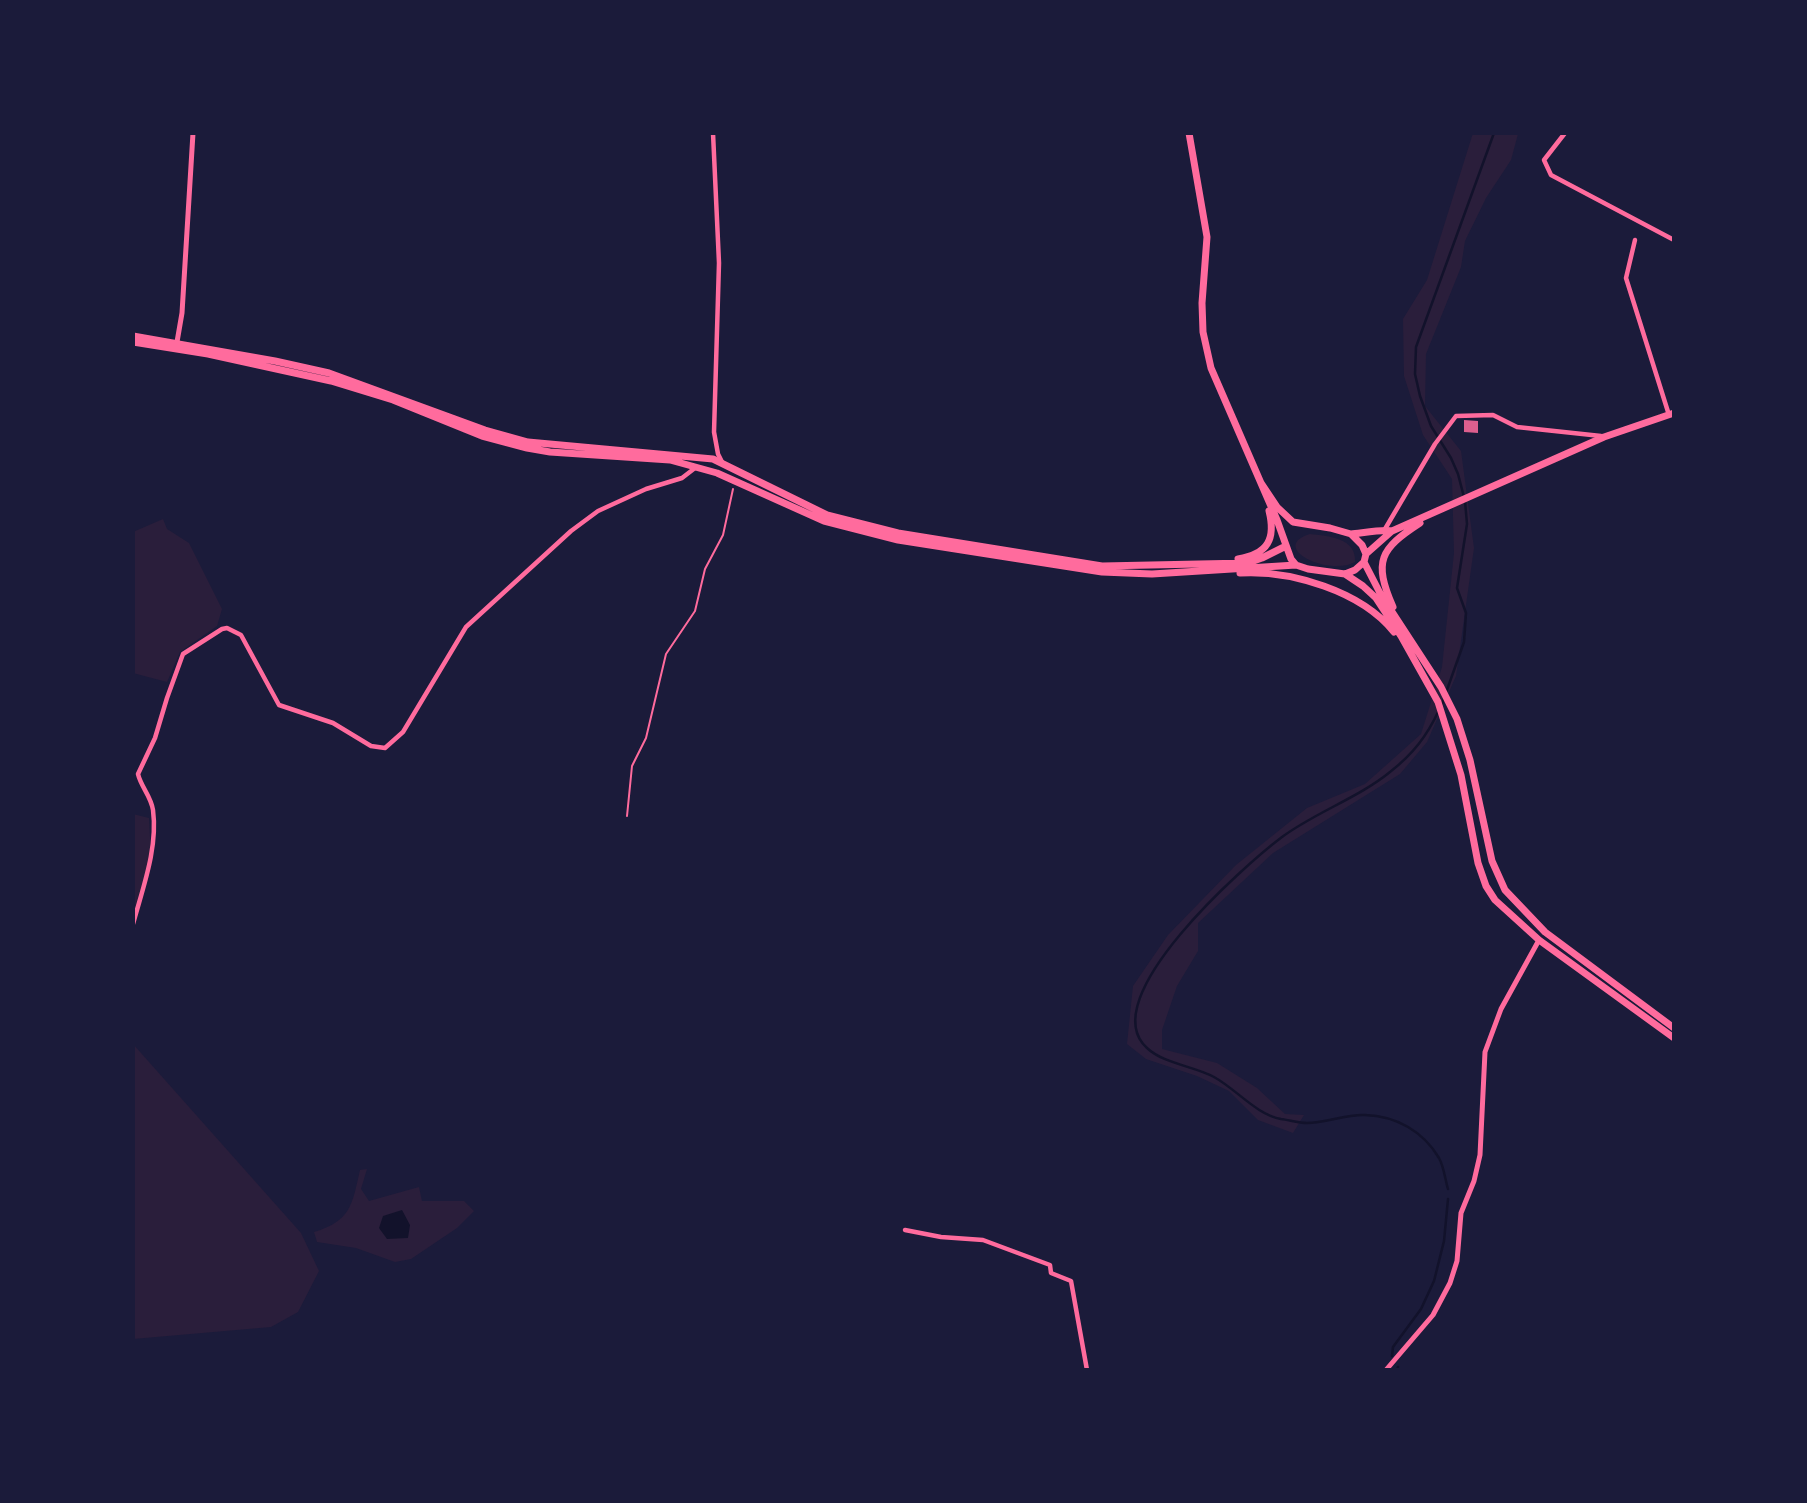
<!DOCTYPE html>
<html>
<head>
<meta charset="utf-8">
<style>
  body { margin:0 }
  #map { position:relative; width:1807px; height:1503px; overflow:hidden; background:#1b1b3a; font-family:"Asap Condensed",sans-serif }
  canvas { display:block }
  .frame { position:absolute; inset:0; border:135px solid #1b1b3a; pointer-events:none }
</style>
</head>
<body>
<div id="map">
<canvas width="1807" height="1503"></canvas>
<div class="frame"></div>
</div>
<script>
const g = document.querySelector('canvas').getContext('2d');
g.lineJoin = 'round';
function fillPath(path, color) { g.fillStyle = color; g.fill(path, 'evenodd'); }
function strokePath(path, color, width, dash) { g.strokeStyle = color; g.lineWidth = width; g.lineCap = dash ? 'butt' : 'round'; g.setLineDash(dash || []); g.stroke(path); }
const green = new Path2D(`
  M1473,133L1518,134L1511,160L1486,198L1465,241L1461,267L1426,354L1425,406L1461,451L1474,548L1456,676L1427,742L1400,774L1273,853L1198,923V951L1177,986L1162,1030V1049L1217,1063L1257,1088L1285,1114L1304,1115L1293,1133L1258,1120L1229,1091L1197,1076L1146,1059L1127,1044L1133,986L1168,935L1236,865L1307,808L1365,784L1421,734L1442,667L1454,553L1452,479L1423,435L1404,376L1403,319L1427,280Z
  M163,519L167,529L189,543L222,609L217,626L180,652L167,682L133,673V532Z
  M1310,534C1328,536 1357,538 1355,562C1328,577 1268,547 1310,534Z
  M133,814L149,818L151,857L133,913Z
  M133,1044L301,1233L319,1271L298,1312L271,1327L133,1339Z
  M367,1169L361,1189L369,1201L419,1187L422,1201H464L474,1211L457,1228L411,1259L395,1262L356,1248L317,1242L314,1232C351,1221 352,1205 360,1170Z`);
const water = new Path2D(`
  M402,1210L410,1225L408,1238L387,1239L379,1228L383,1216Z`);
const stream = new Path2D(`
  M1442,704L1464,642L1466,613L1457,588L1467,524L1465,501L1458,474L1451,458L1431,426L1420,396L1415,374L1416,347L1494,133
  M1439,710C1427,736 1413,754 1390,772C1358,798 1316,812 1282,837C1246,864 1092,999 1147,1048C1164,1064 1194,1066 1214,1077C1236,1089 1257,1115 1281,1119C1289,1120 1299,1123 1307,1123C1326,1123 1346,1114 1365,1115C1396,1116 1423,1131 1439,1158C1444,1167 1445,1179 1448,1189
  M1392,1356L1393,1347L1421,1309L1434,1281L1444,1241L1448,1199
  M1397,1370L1398,1367`);
const building = new Path2D(`
  M1464,420L1478,421V433L1464,432Z`);
const path = new Path2D(`
  M627,816L632,766L646,738L666,654L695,611L705,569L723,535L733,489`);
const minor = new Path2D(`
  M713,133L719,263L714,432L718,454L722,462
  M1565,133L1544,160L1551,175L1674,240
  M1635,240L1626,278L1669,415
  M1385,529L1435,444L1456,416L1493,415L1517,427L1601,436
  M133,924C143,887 158,848 153,810C151,796 141,787 138,774L155,738L167,698L183,654L222,629L227,628L241,635L279,705L333,723L371,746L385,748L403,732L466,627L571,531L598,511L646,489L682,478L695,468
  M905,1230L941,1237L983,1240L1050,1265L1051,1273L1071,1281L1087,1370`);
const tertiary = new Path2D(`
  M177,342L182,313L193,133
  M1386,1370L1433,1315L1450,1283L1457,1261L1461,1213L1474,1181L1480,1155L1485,1052L1501,1009L1539,940`);
const primary = new Path2D(`
  M1189,133L1207,237L1202,303L1203,332L1211,368L1277,520L1291,559L1296,565L1308,569L1345,574L1355,570L1364,562L1366,554L1362,545L1351,534L1330,528L1293,522L1277,507L1261,483
  M133,336L275,361L329,373L485,430L528,442L713,459L827,515L898,533L1102,566L1248,563L1262,558L1286,546
  M133,342L208,354L331,381L393,400L482,436L527,448L550,452L670,460L717,473L824,521L898,540L1102,572L1152,574L1296,565
  M1351,534C1362,533 1384,529 1392,531
  M1366,554L1392,531L1604,437L1674,413
  M1238,559C1268,554 1276,539 1269,511
  M1364,562L1381,595L1441,687L1457,719L1470,760L1492,861L1505,890L1545,932L1674,1028
  M1240,573C1291,570 1361,591 1394,632
  M1345,574L1363,586L1376,598L1401,636L1438,702L1461,775L1478,863L1486,886L1495,900L1539,940L1674,1038
  M1393,607C1373,561 1380,549 1420,523`);
fillPath(green, '#2a1e3b');
fillPath(water, '#12122b');
strokePath(stream, '#12122b', 2.5);
fillPath(building, '#dd5f8e');
strokePath(path, '#ff6b9d', 2);
strokePath(minor, '#ff6b9d', 4.5);
strokePath(tertiary, '#ff6b9d', 5);
strokePath(primary, '#ff6b9d', 7);
</script>
</body>
</html>
